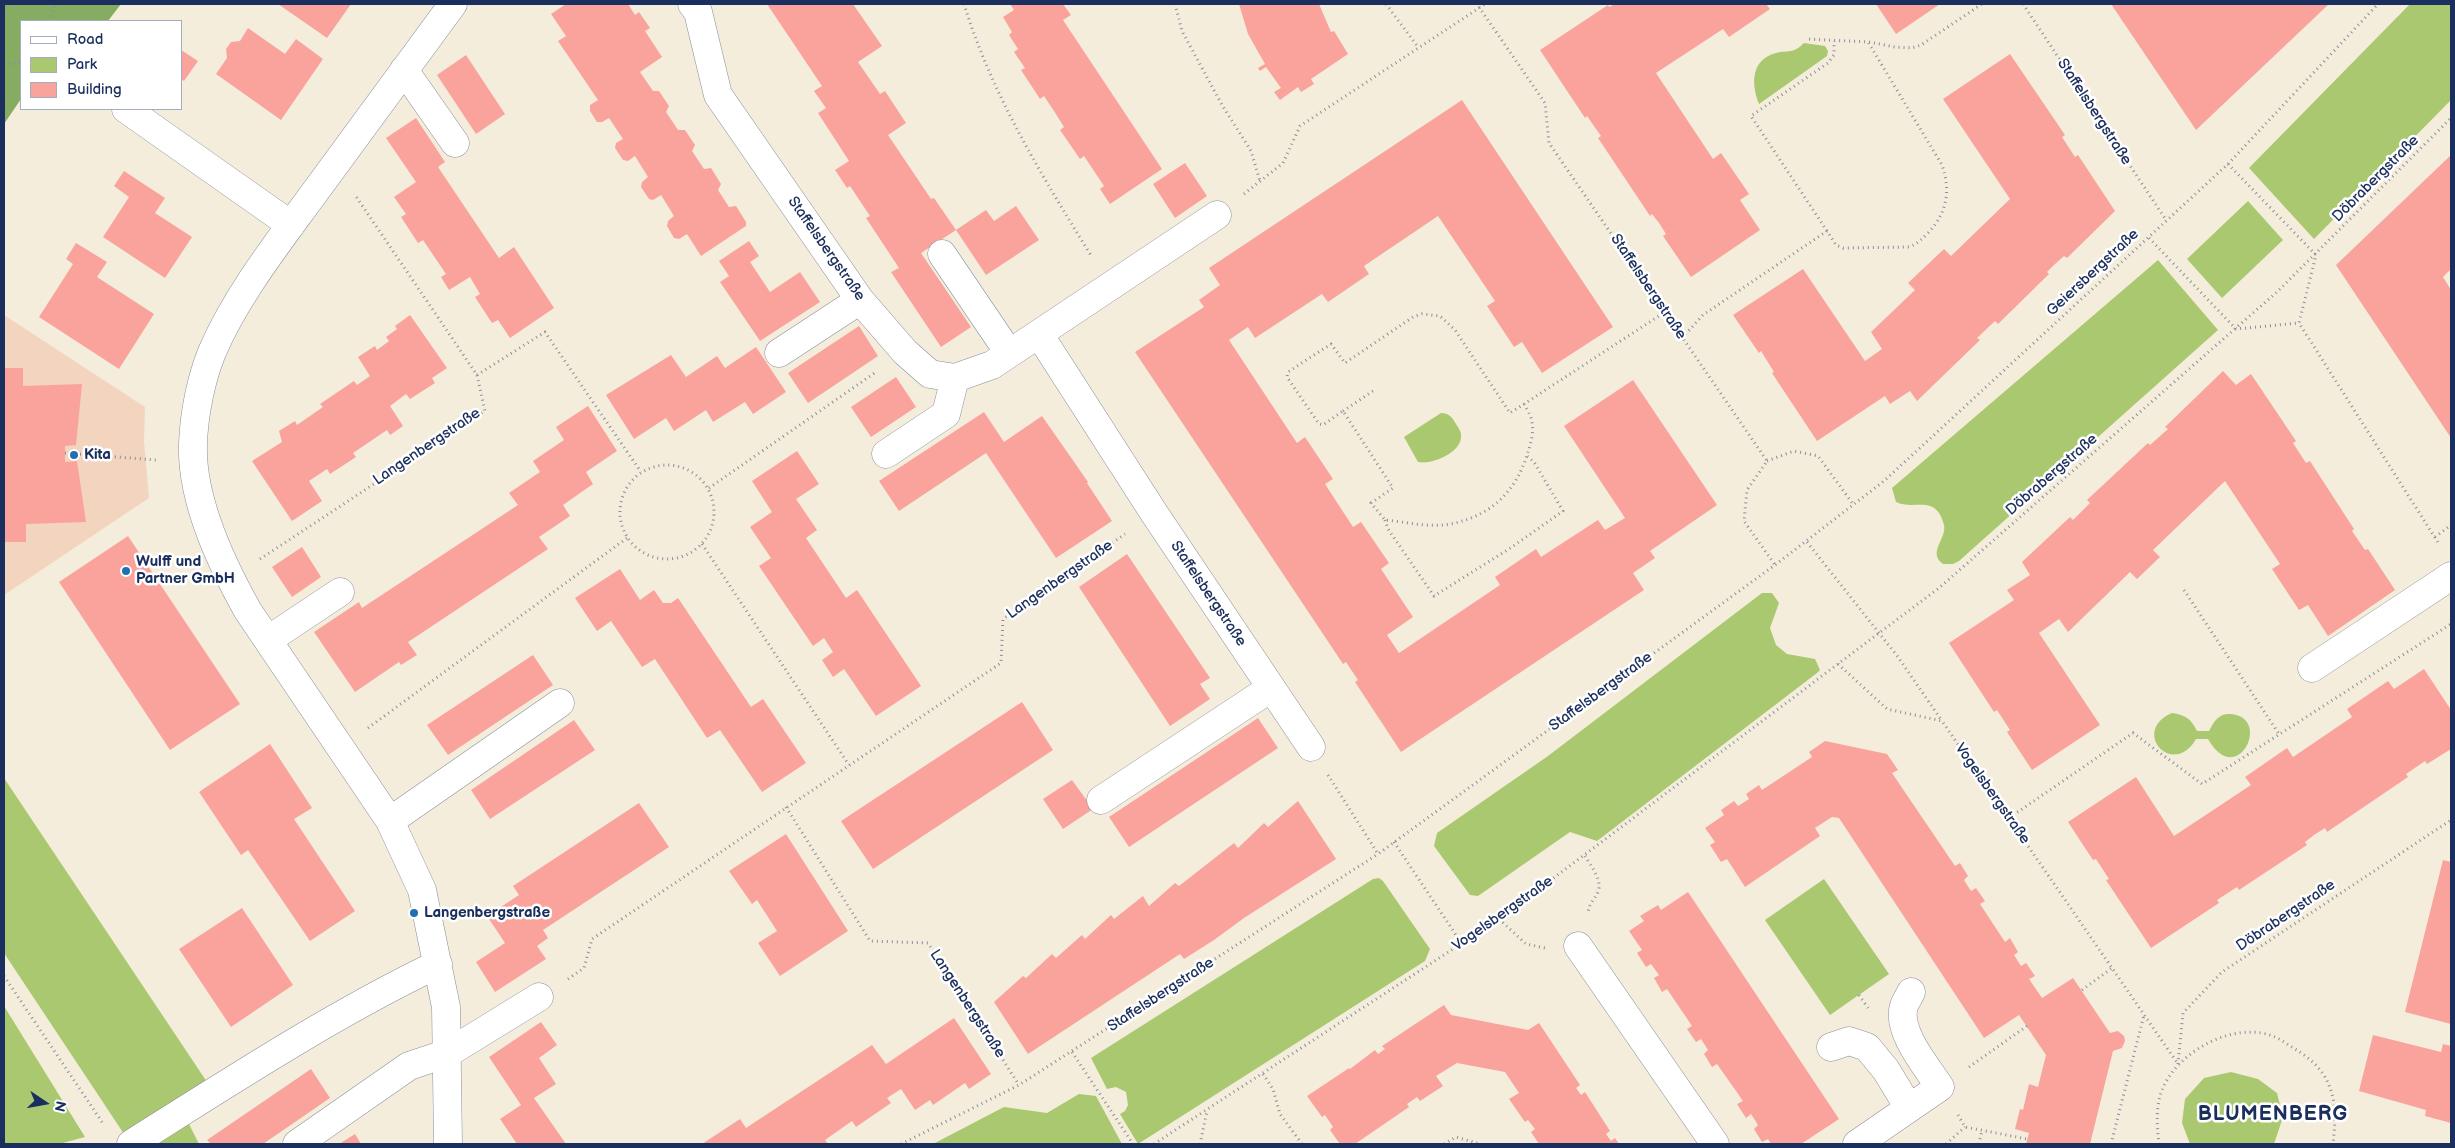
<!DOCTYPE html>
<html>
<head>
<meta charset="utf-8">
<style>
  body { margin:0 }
  #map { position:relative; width:2455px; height:1148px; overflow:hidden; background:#f5eddb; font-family:"Balsamiq Sans",sans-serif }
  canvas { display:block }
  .frame { position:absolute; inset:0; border:5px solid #1b2f5e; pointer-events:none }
  .legend { position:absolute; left:20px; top:20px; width:162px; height:90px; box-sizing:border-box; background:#fff; border:1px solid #a4acbf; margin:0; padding:6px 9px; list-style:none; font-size:15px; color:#1b2f5e }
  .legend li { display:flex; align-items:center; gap:10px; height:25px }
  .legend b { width:25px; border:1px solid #a4acbf }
  .north { position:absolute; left:20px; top:1078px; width:50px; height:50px; -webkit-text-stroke:4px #fff; paint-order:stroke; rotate:102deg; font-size:14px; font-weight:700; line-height:20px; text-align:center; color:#1b2f5e }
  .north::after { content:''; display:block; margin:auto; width:18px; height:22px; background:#1b2f5e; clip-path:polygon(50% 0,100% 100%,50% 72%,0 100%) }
</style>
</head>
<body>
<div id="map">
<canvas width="2455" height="1148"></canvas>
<div class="frame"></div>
<ul class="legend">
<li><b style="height:6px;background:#fff"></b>Road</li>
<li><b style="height:14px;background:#a9c86f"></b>Park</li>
<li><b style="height:14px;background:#f9a39c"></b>Building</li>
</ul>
<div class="north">N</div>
</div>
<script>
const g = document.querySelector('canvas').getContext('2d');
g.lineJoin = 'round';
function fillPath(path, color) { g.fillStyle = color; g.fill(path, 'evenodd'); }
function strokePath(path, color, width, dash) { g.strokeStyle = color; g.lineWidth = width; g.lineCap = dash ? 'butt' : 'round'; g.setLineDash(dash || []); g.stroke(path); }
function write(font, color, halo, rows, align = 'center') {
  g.font = font + ' "Balsamiq Sans",sans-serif'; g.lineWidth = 5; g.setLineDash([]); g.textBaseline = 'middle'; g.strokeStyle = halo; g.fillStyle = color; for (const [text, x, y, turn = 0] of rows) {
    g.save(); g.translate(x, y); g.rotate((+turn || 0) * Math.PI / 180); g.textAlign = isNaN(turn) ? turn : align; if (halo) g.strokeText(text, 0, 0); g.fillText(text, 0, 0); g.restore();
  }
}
const built = new Path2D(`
  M4,315L145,407L144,441L149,498L4,595Z`);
const green = new Path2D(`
  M2410,4H2451V100L2314,239L2249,168Z
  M1804,43L1825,46L1828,51L1827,56L1759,104C1750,81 1752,57 1780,52C1792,51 1795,52 1804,43Z
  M2248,201L2283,240L2222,298L2187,259Z
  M2158,260L2218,330L1959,561L1953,564H1943C1927,552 1947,539 1944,525C1936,493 1914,511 1896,502L1892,488Z
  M1441,413C1449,413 1452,417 1456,424C1458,427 1461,431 1461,435C1463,452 1432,465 1418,462L1404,437Z
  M1762,593H1772L1779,603L1770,628L1776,645L1787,654L1815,659L1820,670L1817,673L1597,841L1570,832L1478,896L1470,895L1434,846L1437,833L1548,756Z
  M2172,713C2186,715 2191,719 2197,731H2209C2214,721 2219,713 2231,714C2273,718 2237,790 2208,739H2196C2173,779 2130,731 2172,713Z
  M4,778L207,1082L124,1134L4,953Z
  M1379,878L1383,881L1430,949L1425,961L1138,1144L1120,1114L1125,1111L1128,1105L1126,1092L1116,1087L1107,1089L1091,1058L1373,879Z
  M1824,879L1889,974L1830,1015L1765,920Z
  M4,1006L85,1137L59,1144H4Z
  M2231,1072L2258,1079L2277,1093L2283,1117L2274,1144H2190L2182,1123L2185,1099L2204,1078Z
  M1079,1094L1096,1096L1122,1144H933L1004,1107L1047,1113Z
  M187,1120L199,1144H149Z`);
const forest = new Path2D(`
  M4,4H121L108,21H21V99L4,124Z`);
const building = new Path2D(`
  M278,4H351L327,38Z
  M566,4H628L635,15L639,12L650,28L645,31L662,57L640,72L653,91H659L669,106L666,112L678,130H685L695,145L692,151L704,169L711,168L721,184L718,190L729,207L736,206L746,222V226L701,256L687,234L679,239L674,238L667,226L668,221L674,216L661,195L653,200L649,199L641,187L642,182L648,177L635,156L628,161L623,160L615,148L616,143L623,139L609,118L602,122H597L590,111V105L598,100L558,41L566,36L551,14Z
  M767,4H853L882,46L858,62L880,94L885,91L906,123L888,135L931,199L934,198L956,230L921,253L971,327L941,347L891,272L899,268L866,218L870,216L850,186L847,188L835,170L849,161L818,113L826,108L814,91L822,86Z
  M1010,4H1063L1071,15L1063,20L1162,169L1110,204L1100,189L1104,186L1084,156L1080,159L1060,130L1064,127L1054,111L1044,96L1040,99L1021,70L1025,68L1014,52L1018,49L1009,35L1012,32L1003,17L1014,10Z
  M1239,4H1319L1331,32L1334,31L1348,54L1311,79L1314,84L1301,92L1298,87L1280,100L1274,92L1281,88L1266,67L1260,71L1258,68L1265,64L1248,34Z
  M1615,4H1766L1770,9L1729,37L1723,29L1656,73L1713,159L1721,153L1749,194L1740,200L1760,230L1691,277L1663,236L1666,234L1659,223L1652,214L1650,216L1598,138L1601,136L1587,116L1585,118L1540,50L1608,5L1609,7Z
  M1876,4H1940L1896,34Z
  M2111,4L2209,5L2329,4L2196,130Z
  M248,28L285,54L296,39L323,59L281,120L216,74L227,58L226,49L231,42L240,41Z
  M181,50L198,61L184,81L181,79Z
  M2010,54L2065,135L2062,137L2075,157L2078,155L2115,211L2067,258L2064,256L2055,264L2047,272L2049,274L1998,324L1995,321L1977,338L1980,340L1917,401L1910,391L1890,404L1885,396L1817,441L1772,373L1774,372L1761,351L1759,353L1733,315L1803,269L1865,361L1882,349L1871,332L1915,290L1908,283L1944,249L1951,256L2010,199L1943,99Z
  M466,55L505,114L476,134L437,75Z
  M1462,100L1613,327L1542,373L1522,342L1514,347L1487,306L1495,301L1438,216L1364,266L1369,274L1328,302L1322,294L1255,338L1248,327L1229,340L1297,443L1305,437L1333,479L1325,484L1353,527L1361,522L1389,563L1381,569L1413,617L1387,635L1399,653L1500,585L1495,577L1536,549L1541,557L1598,520L1605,530L1625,518L1564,426L1633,380L1717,505L1650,551L1655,558L1633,573L1644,590L1401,752L1355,682L1358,680L1346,662L1343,664L1135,352L1204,307L1199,300L1220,285L1209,268Z
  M416,118L445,162L438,167L499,258L514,247L554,308L510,338L498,320L492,323L475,297L480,294L470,277L449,290L441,277L446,274L423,240L418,243L401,217L406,214L394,197L416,182L386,138Z
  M2451,155V269L2443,277L2451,290V438L2336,265Z
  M1185,163L1207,196L1175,218L1153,184Z
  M124,171L165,198L155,213L192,237L165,278L103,237L129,197L114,186Z
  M1016,206L1039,240L986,275L956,230L986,210L994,221Z
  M749,241L759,256L750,262L770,292L800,272L820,302L760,341L720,282L729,276L719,261Z
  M76,243L107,262L97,277L154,314L119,369L39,317L73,264L66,259Z
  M410,315L447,368L432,378L435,383L410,399L406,394L390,406L403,426L390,435L387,430L353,453L356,457L330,474L327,469L309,481L322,501L292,521L252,461L282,442L279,431L295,421L297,425L323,407L320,404L354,381L357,385L370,376L358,357L375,346L377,350L389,341L386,337L397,329L395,326Z
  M859,326L878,356L808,403L788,373Z
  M756,347L786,392L753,414L745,402L713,422L706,410L674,431L666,418L634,439L606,395L671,355L686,377L717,356L725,368Z
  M4,368H23V386L82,384L76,445L65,446V462L77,461L86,522L26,524V542H4Z
  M2223,371L2236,385L2251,374L2296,441L2293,443L2306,463L2310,461L2354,529L2352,531L2365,550L2368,549L2395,590L2328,636L2308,605L2299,610L2272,569L2280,564L2225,481L2153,550L2160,557L2137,579L2130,572L2068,632L2059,619L2039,633L2100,725L2032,770L2007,732L2010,730L1997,710L1994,712L1949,643L2014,600L2007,590L2030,575L2022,562L2070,517L2073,520L2090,503L2087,500L2148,443L2150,445L2168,429L2165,427Z
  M896,377L916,407L871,437L851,407Z
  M588,406L617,451L586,472L593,484L563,505L570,516L539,537L548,549L408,642L417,655L401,665L399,662L355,692L314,632L359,602L362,608L518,505L509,493L540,472L533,461L564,440L556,427Z
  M984,412L1004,442L1042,416L1088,482L1087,483L1112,521L1056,558L986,453L899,511L879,481Z
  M797,451L819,484L796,499L817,530L806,538L846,598L857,590L921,686L876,716L844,669L833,677L822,660L833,652L824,638L813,646L759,566L771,558L750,527L772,512L752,481Z
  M128,536L240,704L170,750L59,582Z
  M302,547L321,577L292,597L272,567Z
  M1127,554L1210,678L1200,684L1210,699L1170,726L1079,587Z
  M620,569L640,600L654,590L663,603H671L678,598L751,707L763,699L806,763L762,792L720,730L707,738L655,659L642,667L611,621L597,631L575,598Z
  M533,655L553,685L448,755L427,725Z
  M2424,669L2451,710V749L2427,764L2425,761L2406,774L2408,777L2327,832L2325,828L2314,835L2305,842L2307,845L2239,890L2237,887L2217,900L2219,903L2151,948L2106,880L2109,879L2096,859L2093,860L2068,822L2136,777L2174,836L2251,785L2245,777L2287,748L2293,757L2352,717L2347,709L2388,681L2394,689Z
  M1022,702L1053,750L873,869L841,821Z
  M1258,718L1278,748L1129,847L1109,817Z
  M574,720L595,750L490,819L471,790Z
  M1825,741L1887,754L1898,770L1892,773L1955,866L1960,863L1968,876L1964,880L1971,891L1976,888L1985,901L1980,904L2005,942L2010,938L2018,952L2014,955L2021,966L2026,963L2035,976L2029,979L2042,998L2073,978L2110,1033L2118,1031L2124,1036L2125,1041L2122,1048L2113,1051L2090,1144H2026L2029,1133L2015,1129L2020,1109L2023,1110L2029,1084L2038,1087L2046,1055L2019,1015L1984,1038L1839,818L1832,817L1815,828L1820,836L1745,887L1727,859L1721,862L1710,845L1715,842L1705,828L1724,815L1721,810L1734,801L1738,806L1749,799L1746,794L1759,785L1762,790L1812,757L1809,752Z
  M270,744L312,808L294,819L355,911L310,941L248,850L241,855L199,792Z
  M1072,780L1093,809L1063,829L1043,799Z
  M1298,801L1336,859L1244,918L1214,940L1184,959L1180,954L1028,1054L994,1002L1023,976L1026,978L1052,954L1056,958L1082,935L1085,939L1111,915L1114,919L1143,896L1149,906L1175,883L1179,886L1234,843L1238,848L1264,823L1268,827Z
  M639,803L669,847L543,930L548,938L537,946L546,959L495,992L476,962L505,943L487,916L519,895L513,886Z
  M786,834L848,931L780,976L758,943L777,931L757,900L752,904L729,871Z
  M2443,860L2451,862V1024L2405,1012Z
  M1688,892L1839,1119L1801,1144H1771L1768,1139L1762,1142L1754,1129L1758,1125L1751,1114L1746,1118L1737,1104L1743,1101L1717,1064L1712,1067L1704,1054L1708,1050L1701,1039L1696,1042L1687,1029L1692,1026L1667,989L1662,992L1654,978L1659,975L1651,964L1646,967L1637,953L1642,950L1629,931L1644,921L1640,916L1658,905L1661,910Z
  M242,908L293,985L231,1027L179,949Z
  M1444,1005L1451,1015L1528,1030L1539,1023L1580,1085L1576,1088L1581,1095L1585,1092L1610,1131L1606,1134L1611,1141L1615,1138L1619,1144H1539L1531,1132L1535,1129L1528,1120L1525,1122L1509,1099L1519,1093L1505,1072L1457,1063L1436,1076L1443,1086L1420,1101L1417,1097L1407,1104L1409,1107L1355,1144H1340L1330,1130L1333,1127L1325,1115L1322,1117L1307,1096L1349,1068L1350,1069L1375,1050L1378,1054L1385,1049L1382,1046Z
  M954,1018L991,1074L969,1089L965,1083L933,1105L930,1100L915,1110L901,1089L887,1098L891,1103L856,1127L852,1121L825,1140L828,1144H702L740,1119L746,1128L872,1045L886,1064Z
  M541,1022L557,1045L539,1058L556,1084L534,1098L566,1144H517L500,1119L521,1105L489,1057Z
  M2373,1035L2441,1052L2443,1044L2451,1046V1123L2425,1116L2426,1110L2359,1091Z
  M311,1069L330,1098L263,1144H211L207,1140Z
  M355,1134L361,1144H339Z`);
const path = new Path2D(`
  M964,4C992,95 1042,176 1092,257
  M1175,4L1182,31L1222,105L1251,151L1260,181
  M1386,4L1418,47
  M2023,4L2166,220
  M1479,7L1545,103L1549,143L1767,461L1747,490L1744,521L1775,565
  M49,21L56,4
  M1869,42L1895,47L1912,48L1921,45L1982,4
  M4,64L21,63
  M2228,164L2316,255L2299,323L2439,544
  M1244,194L1283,163L1300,126L1485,4
  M1827,231L1751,116L1828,63L1834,55V41
  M2149,238L2236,329L2299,323
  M1682,338L1703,315L1827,231L1836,245L1843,248L1909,247C1917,244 1922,239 1928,233C1947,213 1951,191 1942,165L1868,42L1807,39
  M477,375L545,332L641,472
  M1524,404C1527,409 1531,416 1532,422C1534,431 1531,443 1528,452C1517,489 1494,514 1455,523C1433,529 1407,522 1385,520L1371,503L1393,488L1343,411L1323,425L1319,424L1287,377L1288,372L1331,344L1345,363L1413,317L1422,314L1440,316L1455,330L1510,413L1524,404L1665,312
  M1343,411L1376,389
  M65,453L156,460
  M1767,461L1794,451L1818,456L1853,504
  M620 512a47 47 0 1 1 94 0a47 47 0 1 1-94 0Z
  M709,488L876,372
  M1385,520L1388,529L1434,596L1509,549L1563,511L1534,462L1527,456
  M2435,537L2451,525
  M1807,542L1898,657L1942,721
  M702,544L849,765
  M260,559L485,411L477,375L355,195
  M2184,590L2279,734
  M1838,664L1887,709L1942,721L2178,1064
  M368,728L627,538
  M1328,775L1378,854L1775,565L1884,481L2228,164L2378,4
  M786,807L870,941L928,943L1019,1085
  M2009,818L2133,733L2202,784L2451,624
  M1394,842L1462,944
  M1585,856C1591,866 1603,881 1598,892C1594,901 1589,903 1588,913
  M1499,919L1526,944L1545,948
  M4,976L104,1125
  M568,979L584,968L592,939L1001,663L1003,619L1125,534
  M2082,990L2112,968
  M1859,995L1868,1008
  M1072,1052L1133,1144
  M2178,1064L2183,1013L2222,972L2451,820
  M1969,1067L2027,1026
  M1263,1074L1273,1089L1280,1114L1302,1144
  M1958,1115L1965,1127L2027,1139
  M901,1144L1019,1085L1378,854
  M1154,1144L1499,919L1939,588L2277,292L2451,118
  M1200,1144L1207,1111
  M1444,1144L1456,1137L1480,1144
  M1946,1144L1965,1127
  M1979,1144L1982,1130
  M2111,1144L2144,1015
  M2159,1144C2157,1126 2155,1105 2163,1088C2179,1050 2236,1020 2275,1037C2282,1040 2288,1045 2295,1049C2310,1058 2324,1070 2330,1088C2337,1106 2335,1125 2333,1144`);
const minor = new Path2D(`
  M692,4L698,12L718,95L860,300L905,352L930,374L955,378L992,365L1217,215
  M404,70L455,143
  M126,109L291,225
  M942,254L1009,353
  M1039,334L1154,513L1311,747
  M779,353L860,300
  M886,454L946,414L955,378
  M268,640L340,592
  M2312,668L2451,576
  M1101,800L1271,688
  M390,821L560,703
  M1578,946L1715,1144
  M1831,1047L1849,1041L1867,1047L1886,1070L1909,1108
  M131,1144C231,1081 332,1015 438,964
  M297,1144L409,1066L448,1053L539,997
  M448,1144L446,1007L422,890L390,821L248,611C221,563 191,500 193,444C194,414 201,379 212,352C236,296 277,244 312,196C359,132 406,68 453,4
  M1857,1144L1940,1087C1927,1067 1896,1031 1904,1006C1905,1002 1909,997 1911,992`);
const markers = [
  [74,455,5,"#1f6fb2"],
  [126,571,5,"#1f6fb2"],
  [414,913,5,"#1f6fb2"]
];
const streetNames = [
  ["Staffelsbergstraße",2094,112,57],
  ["Döbrabergstraße",2376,179,-45],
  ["Staffelsbergstraße",826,249,55],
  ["Geiersbergstraße",2093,273,-43],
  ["Staffelsbergstraße",1648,287,56],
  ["Langenbergstraße",427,447,-34],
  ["Döbrabergstraße",2052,475,-41],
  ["Langenbergstraße",1060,580,-35],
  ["Staffelsbergstraße",1208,594,56],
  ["Staffelsbergstraße",1601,692,-36],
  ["Vogelsbergstraße",1992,794,55],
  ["Vogelsbergstraße",1503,914,-35],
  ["Döbrabergstraße",2286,916,-34],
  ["Staffelsbergstraße",1161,995,-33],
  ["Langenbergstraße",967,1004,57]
];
const poiNames = [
  ["Kita",84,455],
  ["Wulff und",136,562],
  ["Partner GmbH",136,579],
  ["Langenbergstraße",424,913]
];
const districtNames = [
  ["BLUMENBERG",2273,1115]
];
fillPath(built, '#f3d4bf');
fillPath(green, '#a9c86f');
fillPath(forest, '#86ac62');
fillPath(building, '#f9a39c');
strokePath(minor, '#888e9c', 29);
strokePath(path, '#888e9c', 3, [1, 4]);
strokePath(minor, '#fff', 28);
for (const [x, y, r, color] of markers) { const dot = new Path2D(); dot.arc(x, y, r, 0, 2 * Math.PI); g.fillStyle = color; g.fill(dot); strokePath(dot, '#fff', 2); }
write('15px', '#1b2f5e', '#fff', streetNames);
write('bold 15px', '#1b2f5e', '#fff', poiNames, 'left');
g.letterSpacing = '1px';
write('bold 20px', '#1b2f5e', '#fff', districtNames);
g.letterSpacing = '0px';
</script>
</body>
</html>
